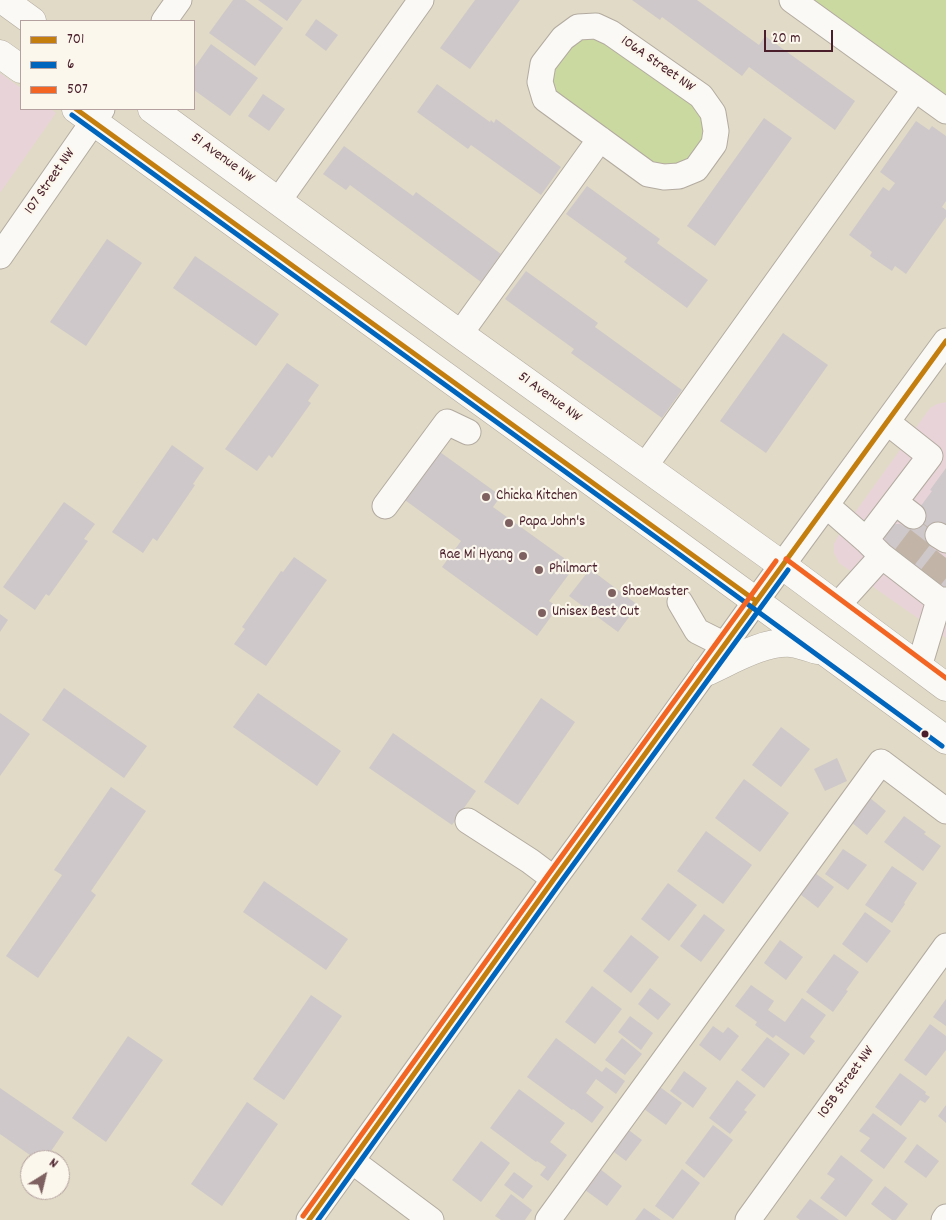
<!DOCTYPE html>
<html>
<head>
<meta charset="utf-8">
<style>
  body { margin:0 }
  #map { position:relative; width:946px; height:1220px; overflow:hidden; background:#e0dac6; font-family:Dekko,sans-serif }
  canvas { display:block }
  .legend { position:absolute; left:20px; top:20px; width:175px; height:90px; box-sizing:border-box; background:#fbf7ec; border:1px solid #b4a19f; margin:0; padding:6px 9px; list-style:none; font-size:15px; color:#4a1f2b }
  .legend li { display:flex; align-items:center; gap:10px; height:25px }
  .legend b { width:25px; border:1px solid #b4a19f }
  .north { position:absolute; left:20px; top:1150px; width:50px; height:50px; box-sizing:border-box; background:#fbf7ec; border:1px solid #b4a19f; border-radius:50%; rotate:36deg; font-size:14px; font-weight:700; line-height:20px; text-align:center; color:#4a1f2b }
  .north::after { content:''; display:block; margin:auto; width:18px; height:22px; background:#7e6061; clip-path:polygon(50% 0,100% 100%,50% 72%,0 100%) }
  .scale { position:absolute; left:764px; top:30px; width:69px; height:22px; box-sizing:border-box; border:2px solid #4a1f2b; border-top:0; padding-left:6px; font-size:15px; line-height:18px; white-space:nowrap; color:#4a1f2b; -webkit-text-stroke:4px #fbf7ec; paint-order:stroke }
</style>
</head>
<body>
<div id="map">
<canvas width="946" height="1220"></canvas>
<ul class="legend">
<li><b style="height:6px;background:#c37e0d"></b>701</li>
<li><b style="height:6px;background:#0065bd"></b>6</li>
<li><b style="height:6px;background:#f26522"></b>507</li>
</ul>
<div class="north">N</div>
<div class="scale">20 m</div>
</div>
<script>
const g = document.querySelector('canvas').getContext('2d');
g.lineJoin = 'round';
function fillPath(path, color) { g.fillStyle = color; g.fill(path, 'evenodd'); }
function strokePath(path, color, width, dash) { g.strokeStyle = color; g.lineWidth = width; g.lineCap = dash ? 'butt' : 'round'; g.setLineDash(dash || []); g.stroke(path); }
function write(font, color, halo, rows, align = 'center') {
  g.font = font + ' Dekko,sans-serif'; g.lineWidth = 4.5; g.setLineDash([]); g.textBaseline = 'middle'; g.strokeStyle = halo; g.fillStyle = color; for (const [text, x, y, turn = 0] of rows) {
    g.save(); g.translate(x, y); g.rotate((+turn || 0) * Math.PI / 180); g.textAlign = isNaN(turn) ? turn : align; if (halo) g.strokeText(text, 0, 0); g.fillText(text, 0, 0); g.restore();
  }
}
const built = new Path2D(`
  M0,73L21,88V109H51L56,113L0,193Z
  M946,402V638L839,563L834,553V544L838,536L930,408L937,404Z`);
const green = new Path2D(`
  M812,0H946V96Z
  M594,37L607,42L694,104L703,118L704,140L690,161L677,166L652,164L554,93L551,82L553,68L570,45L581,38Z`);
const building = new Path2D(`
  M233,0H245L283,28L255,66L209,33Z
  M258,0H302L287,21Z
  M475,0H520L470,69L440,48Z
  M632,0H697L759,45L765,36L855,101L835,130L749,67L742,76L662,17L660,20Z
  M316,19L338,35L326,51L305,35Z
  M211,44L258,78L230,116L194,90V68Z
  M437,84L490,122L491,120L494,123L496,119L561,167L541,195L471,145L468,149L417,112Z
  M263,94L285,109L269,131L248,116Z
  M764,118L792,138L715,246L687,226Z
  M916,121L929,130L932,126L946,136V201L942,207L946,210V217L906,274L895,266L892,271L870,256L872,252L849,235L883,187L889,191L895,183L880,172Z
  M344,146L413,196L416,192L501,254L481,282L350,185L346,190L323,174Z
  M587,186L660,239L657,243L708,280L687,308L624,262L627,258L566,214Z
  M107,239L142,263L86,346L50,322Z
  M195,256L279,314L256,346L173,288Z
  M526,271L598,323L595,327L682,390L662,418L571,353L574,349L505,299Z
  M783,333L828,365L766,453L720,421Z
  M287,363L319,385L308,401L311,403L272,458L269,455L257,471L225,449Z
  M172,445L204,468L193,484L195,485L157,541L153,538L143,553L112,532Z
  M433,447L501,496L493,507L575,566L549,601L558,607L537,636L442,567L461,541L398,495Z
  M946,468V524L930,546L946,558V587L943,586L887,544L884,537L890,525L896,524H900L905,527L932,491L930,490Z
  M64,502L95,524L84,539L88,541L49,596L46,594L35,610L3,587Z
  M294,557L327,580L266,666L234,644L245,629L242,627L281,571L283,572Z
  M590,569L638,605L618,632L569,596Z
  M0,614L8,620L0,632Z
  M64,688L147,746L124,778L42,720Z
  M258,693L341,751L317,786L233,727Z
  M541,698L575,722L518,805L484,782Z
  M0,713L30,734L0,776Z
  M781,727L810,749L781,787L752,765Z
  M393,733L476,791L452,825L369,768Z
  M837,758L847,781L825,791L814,769Z
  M744,779L789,813L760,852L715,818Z
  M111,787L146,811L91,891L96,895L38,978L6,956L62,875L54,870Z
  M864,793L886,811L867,835L845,817Z
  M904,816L926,832L924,834L941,846L923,871L884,842Z
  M706,831L752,865L723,904L677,871Z
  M843,849L867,865L848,890L825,874Z
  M892,866L917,883L904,903L905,904L892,923L865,905Z
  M811,870L834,887L818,908L796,891Z
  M264,881L348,939L326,970L243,912Z
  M668,883L697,905L669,941L641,919Z
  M865,912L891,931L867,963L842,944Z
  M704,914L725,930L701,962L680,946Z
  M631,935L659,957L631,993L603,971Z
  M780,940L803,957L786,980L764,963Z
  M834,954L859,972L846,990L848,991L833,1012L806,992Z
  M751,985L774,1001L768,1010L785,1022L802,998L826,1015L810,1037L815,1041L804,1055L776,1035L773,1038L755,1025L757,1022L735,1006Z
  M592,986L622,1009L595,1044L565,1022Z
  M650,988L671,1004L658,1020L638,1004Z
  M311,995L342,1016L284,1100L253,1079Z
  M946,999V1026L933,1017Z
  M630,1016L653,1033L641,1050L618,1032Z
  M930,1024L946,1036V1050L926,1076L904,1060Z
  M713,1026L723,1033L728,1027L739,1036L720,1061L699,1045Z
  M128,1036L163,1060L106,1142L72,1118Z
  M767,1037L790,1054L764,1088L741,1070Z
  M556,1038L602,1072L606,1067L625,1081L616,1094L596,1079L586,1093L604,1107L592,1123L573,1109L572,1110L527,1077Z
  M622,1038L642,1054L625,1075L605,1060Z
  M684,1071L707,1088L693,1108L670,1091Z
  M900,1073L926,1092L925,1094L930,1097L925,1103L920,1100L901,1126L875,1107Z
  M737,1080L756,1095L744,1110L747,1112L730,1134L709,1118Z
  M653,1082L682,1103L666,1125L637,1104Z
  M0,1088L64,1132L45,1160H37L0,1134Z
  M519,1089L565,1123L550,1142L567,1155L548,1181L540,1175L546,1167L537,1161L536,1162L490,1128Z
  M247,1102L278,1124L222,1206L191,1184Z
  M946,1105V1123L938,1116Z
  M873,1113L907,1138L884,1169L860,1151L870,1138L859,1131Z
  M622,1125L642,1140L626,1161L606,1146Z
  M713,1125L733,1140L704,1178L685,1163Z
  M481,1141L510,1163L481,1202L452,1180Z
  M917,1144L939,1161L926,1178L904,1162Z
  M841,1155L873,1180L846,1217L820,1198L835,1179L827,1174Z
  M600,1169L622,1186L607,1206L585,1190Z
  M682,1169L700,1183L673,1219L655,1206Z
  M514,1172L533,1186L523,1199L504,1185Z
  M885,1186L908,1204L896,1220H892L871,1204Z
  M511,1194L532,1210L525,1220H501L495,1216Z
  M810,1199L839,1220H800L796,1217Z
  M644,1208L661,1220H635Z`);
const minorTunnel = new Path2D(`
  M905,557L928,527
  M931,577L946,558`);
const minor = new Path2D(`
  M792,0L946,111
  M164,21L179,0
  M596,26L611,33L701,96L713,113L716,131L714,144L696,169L679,176L664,177L648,174L545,99L540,82L543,64L563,38L578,27Z
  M279,200L421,0
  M0,256L102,109
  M460,334L600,139
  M645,466L915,89
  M895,502L913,516
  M826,505L866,540L882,556L837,606
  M385,506L447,422L468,432
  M938,535L946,540
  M866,540L930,456L887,422
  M882,556L939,600H946
  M680,602L697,631L725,645
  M919,667L939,600
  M468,821L530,861L554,879
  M352,1161L431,1220
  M309,1220L554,879L648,751L756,601L946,341
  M548,1220L881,762L946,811
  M748,1220L946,946
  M944,1220L946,1217`);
const major = new Path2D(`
  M3,0L32,21
  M0,54L21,69
  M76,109L672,540L946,740
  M152,109L460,334L782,565L946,687
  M706,672C731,661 763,641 791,643C800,644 808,647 817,650`);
const bus1 = new Path2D(`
  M76,109L756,601
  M309,1220L554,879L946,341`);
const bus2 = new Path2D(`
  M72,115L668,546L942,746
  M318,1220L560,883L788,570`);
const bus3 = new Path2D(`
  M786,559L946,678
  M303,1216L548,875L776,561`);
const markers = [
  [486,497,5,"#7e6061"],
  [509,523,5,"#7e6061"],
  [523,556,5,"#7e6061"],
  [539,570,5,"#7e6061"],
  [612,593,5,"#7e6061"],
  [542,613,5,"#7e6061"],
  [925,734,4.5,"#4a1f2b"]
];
const streetNames = [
  ["106A Street NW",657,65,35],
  ["51 Avenue NW",222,159,36],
  ["107 Street NW",51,182,-55],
  ["51 Avenue NW",549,398,36],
  ["105B Street NW",847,1083,-54]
];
const poiNames = [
  ["Chicka Kitchen",496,497],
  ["Papa John's",519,523],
  ["Rae Mi Hyang",513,556,"right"],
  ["Philmart",549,570],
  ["ShoeMaster",622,593],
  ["Unisex Best Cut",552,613]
];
fillPath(built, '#e8d4d8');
fillPath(green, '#cad99f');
fillPath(building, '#cec8ca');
strokePath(minorTunnel, '#c2b5a7', 25, [25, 12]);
strokePath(minor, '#b3aba0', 27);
strokePath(major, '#b3aba0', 29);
strokePath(minor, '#faf9f6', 25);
strokePath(major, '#faf9f6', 28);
strokePath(bus1, '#c37e0d', 5);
strokePath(bus2, '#0065bd', 5);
strokePath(bus3, '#f26522', 5);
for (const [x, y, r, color] of markers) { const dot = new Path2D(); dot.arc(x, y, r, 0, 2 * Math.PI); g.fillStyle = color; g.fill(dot); strokePath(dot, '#fbf7ec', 2); }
write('15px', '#4a1f2b', '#fbf7ec', streetNames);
write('15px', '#4a1f2b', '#fbf7ec', poiNames, 'left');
</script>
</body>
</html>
